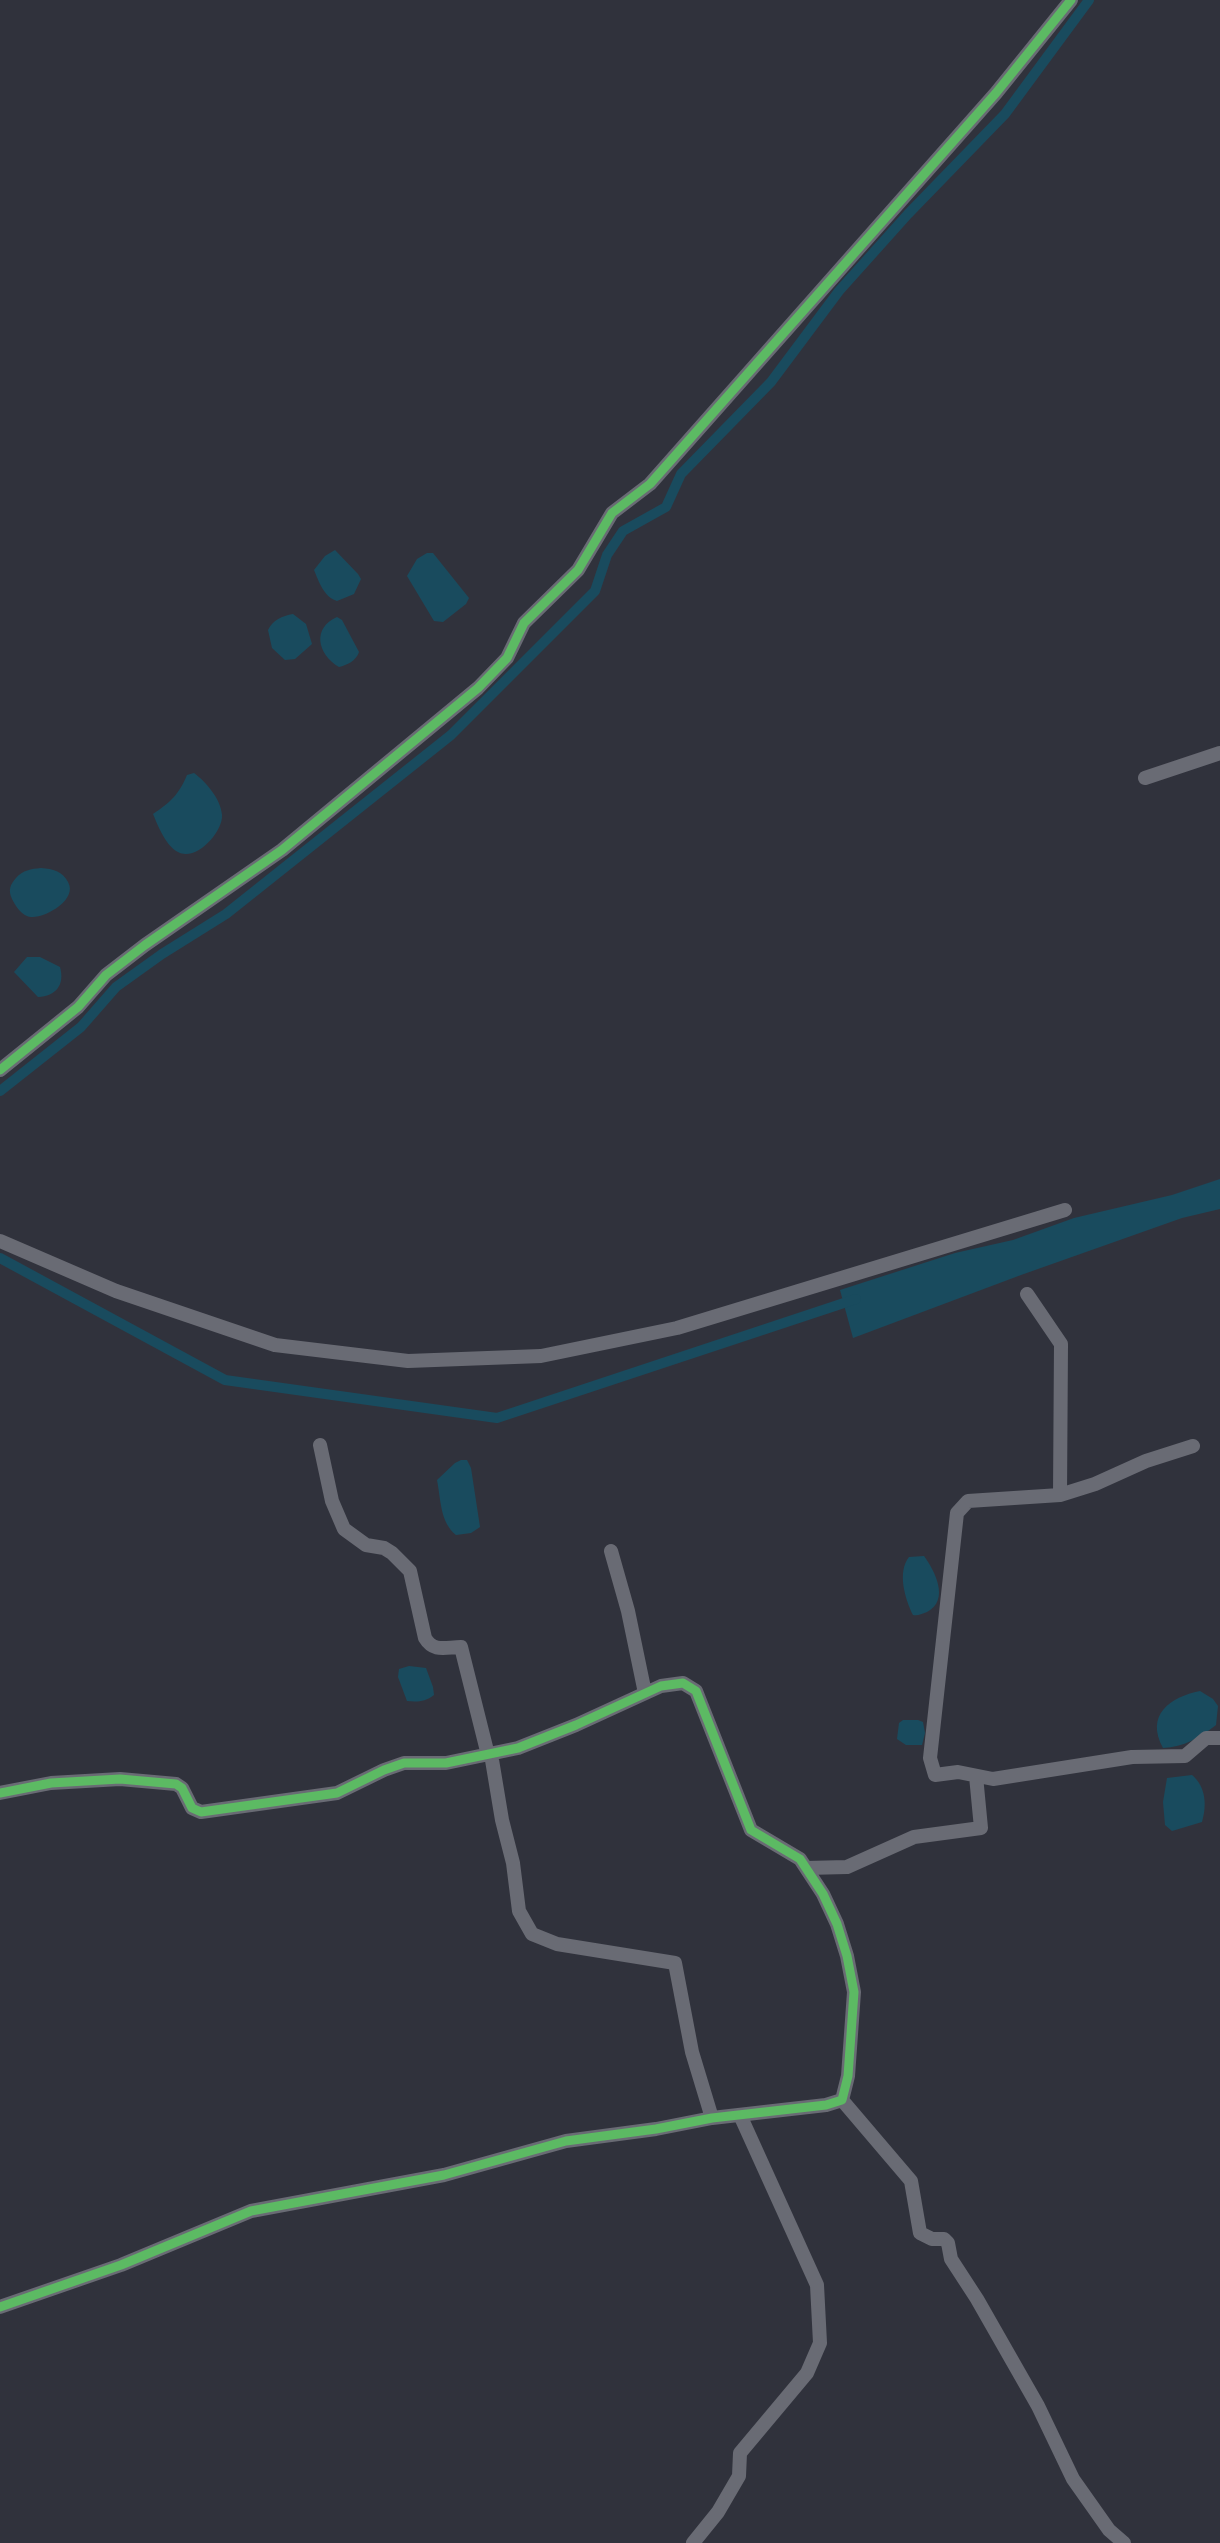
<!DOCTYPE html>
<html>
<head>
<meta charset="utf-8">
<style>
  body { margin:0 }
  canvas { display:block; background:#30323c }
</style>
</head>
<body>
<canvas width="1220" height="2543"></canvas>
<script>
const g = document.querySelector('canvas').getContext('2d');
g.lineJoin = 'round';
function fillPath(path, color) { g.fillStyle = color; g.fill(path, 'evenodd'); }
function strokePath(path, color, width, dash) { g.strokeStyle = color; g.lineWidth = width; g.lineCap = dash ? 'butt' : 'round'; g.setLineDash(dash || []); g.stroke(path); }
const water = new Path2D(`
  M335,550L358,574L361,579L354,594L337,601C324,597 319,582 314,570L325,556Z
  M427,553H433L469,598L466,604L443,622L434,621L407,576L417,559Z
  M293,614L306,624L312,644L295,659L285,660L272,648L268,630C273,620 282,616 293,614Z
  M337,617L342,620L359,652C356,661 347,665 339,667C317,654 312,628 337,617Z
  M194,773C206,782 221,799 222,815C223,832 196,862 178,852C166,846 158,826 153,814C171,802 179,794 187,775Z
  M41,868C53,869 62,871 68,882C79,901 39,922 27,916C20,913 15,905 12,899C8,890 10,885 16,878C23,870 31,869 41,868Z
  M27,957H40L60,967C65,985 56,996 38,997L14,972Z
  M1220,1179V1209L1182,1218L1021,1275L853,1338L840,1290L955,1253L1013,1240L1074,1218L1172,1195Z
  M461,1460H467L471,1468L480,1527L471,1533L456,1535C440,1522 441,1500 437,1480L455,1463Z
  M924,1556C935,1571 950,1600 927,1612C921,1614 918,1616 913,1615C905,1599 897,1572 909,1557Z
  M409,1666L426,1668L433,1687L434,1695C425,1702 417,1702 407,1701L398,1677L399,1669Z
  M1200,1691L1213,1699L1218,1706L1216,1725C1199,1738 1184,1747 1163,1748C1145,1715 1170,1697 1200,1691Z
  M903,1720H918L923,1722L925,1733L922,1745H906L897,1739L899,1723Z
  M1192,1775C1206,1787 1207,1805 1202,1822L1172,1831L1165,1825L1163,1802L1167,1778Z`);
const canal = new Path2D(`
  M0,1091L81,1027L116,987L162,954L226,914L451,735L595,591L607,555L623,531L666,507L681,474L771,382L839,291L908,214L1005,114L1089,0
  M0,1258L225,1380L497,1418L856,1299`);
const minor = new Path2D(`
  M1145,778L1220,753
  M0,1070L78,1007L106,975L145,945L282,850L478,688L507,658L524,623L578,570L612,513L650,484L996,93L1071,0
  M0,1241L116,1291L275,1345L408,1361L541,1356L677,1328L1065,1210
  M1027,1294L1061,1344L1060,1495L968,1501L957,1513L930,1758L935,1775L958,1772L993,1779L1132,1757L1185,1756L1206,1738H1220
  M320,1445L332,1501L344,1529L366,1545L384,1548L392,1553L410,1571L425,1638C434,1653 446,1647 461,1647L488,1755
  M1060,1495L1095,1484L1146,1461L1193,1446
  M611,1551L628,1611L645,1693
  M491,1754L502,1820L513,1863L519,1911L532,1934L557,1944L675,1963L692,2052L712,2118
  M0,1793L51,1783L120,1779L176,1784L182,1788L192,1808L201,1812L337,1793L384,1770L404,1763H446L518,1748L576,1725L661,1686L683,1683L696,1691L751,1830L800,1859L823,1894L837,1924L847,1956L854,1992L848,2076L842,2100L826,2105L712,2118L656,2129L566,2141L444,2175L251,2211L121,2265L0,2307
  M806,1868L847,1867L914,1837L981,1828L976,1776
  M842,2100L911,2181L920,2233L932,2239H944L948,2243L951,2259L977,2299L1038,2406L1073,2479L1109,2530L1124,2543
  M693,2543L718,2512L739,2476L740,2453L807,2373L820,2343L817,2285L740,2115`);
const cycleway = new Path2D(`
  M0,1070L78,1007L106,975L145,945L282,850L478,688L507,658L524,623L578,570L612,513L650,484L996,93L1071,0
  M0,1793L51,1783L120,1779L176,1784L182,1788L192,1808L201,1812L337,1793L384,1770L404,1763H446L518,1748L576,1725L661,1686L683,1683L696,1691L751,1830L800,1859L823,1894L837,1924L847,1956L854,1992L848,2076L842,2100L826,2105L712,2118L656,2129L566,2141L444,2175L251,2211L121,2265L0,2307`);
fillPath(water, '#194b5e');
strokePath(canal, '#194b5e', 10);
strokePath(minor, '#696b74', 14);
strokePath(cycleway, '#5cba63', 9);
</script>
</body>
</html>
